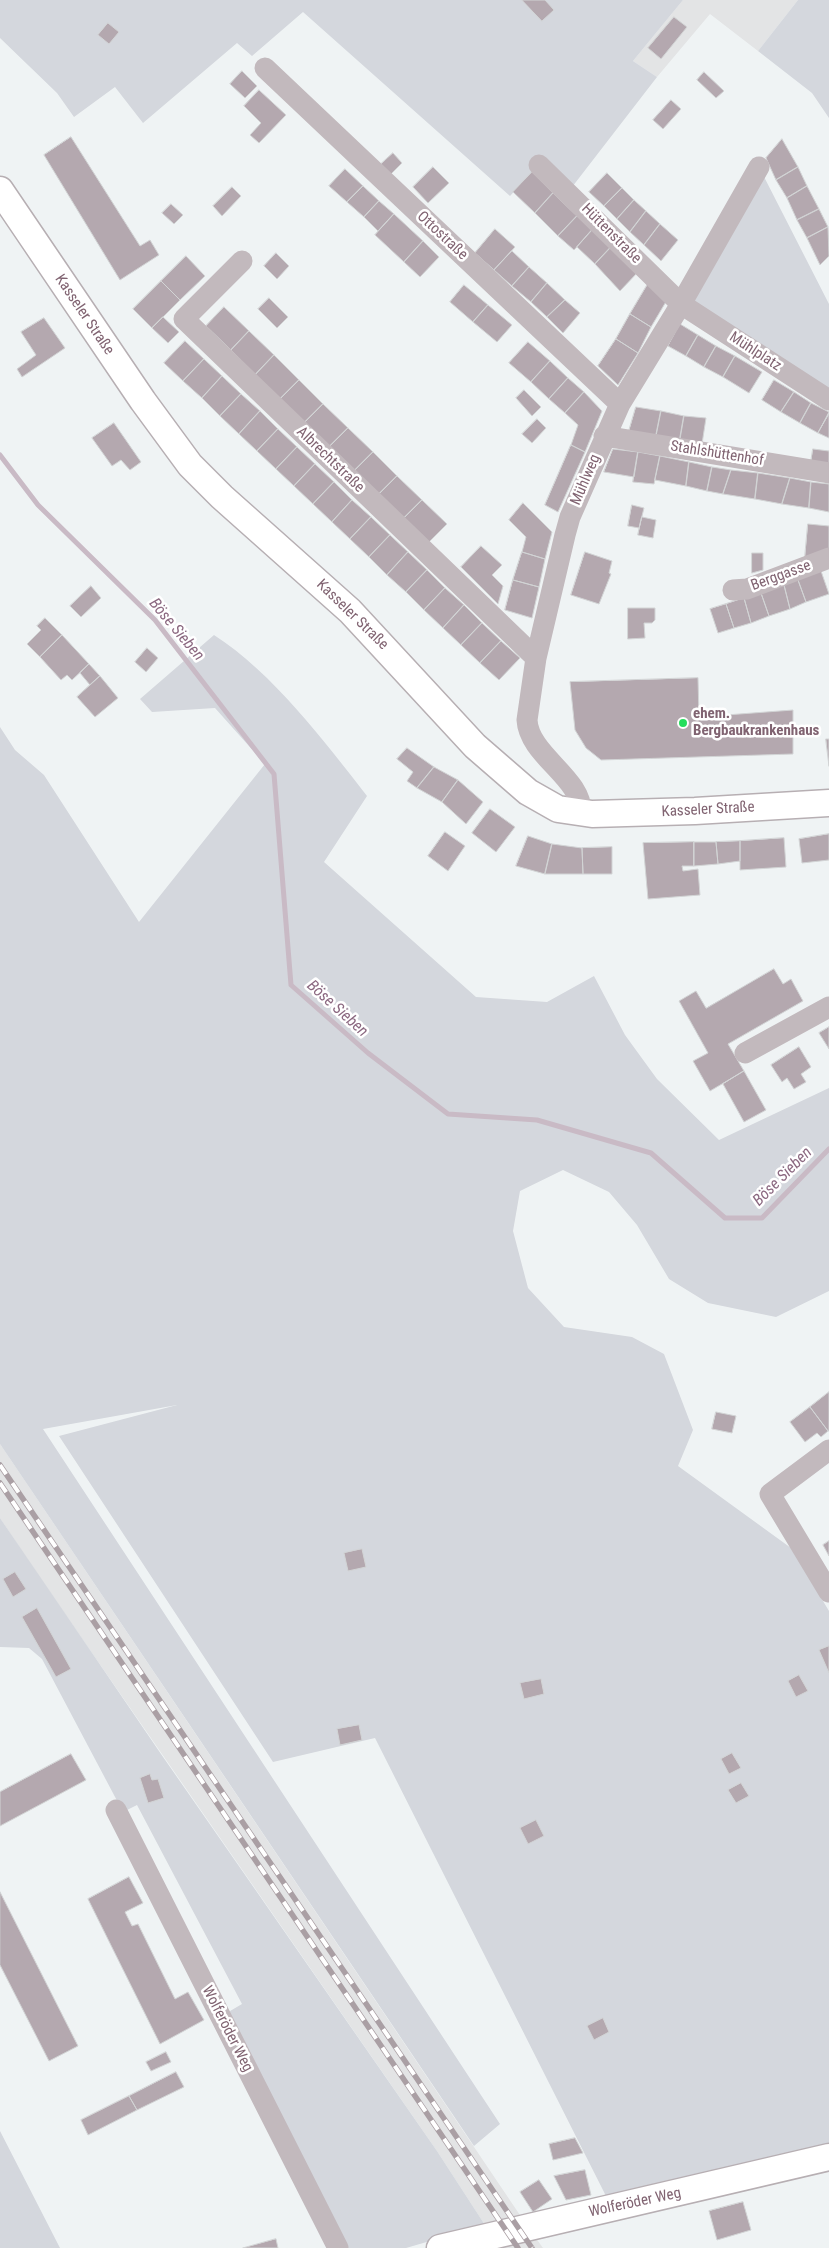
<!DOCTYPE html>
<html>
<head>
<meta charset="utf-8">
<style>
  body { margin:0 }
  canvas { display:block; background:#eff3f4 }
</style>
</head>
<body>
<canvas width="829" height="2248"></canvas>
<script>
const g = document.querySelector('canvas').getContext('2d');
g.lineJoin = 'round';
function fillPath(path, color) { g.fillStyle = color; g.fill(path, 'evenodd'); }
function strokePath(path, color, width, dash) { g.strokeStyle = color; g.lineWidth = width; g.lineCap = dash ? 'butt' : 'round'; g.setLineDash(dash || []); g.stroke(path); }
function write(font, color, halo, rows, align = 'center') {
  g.font = font + ' "Roboto Condensed",sans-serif'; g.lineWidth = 5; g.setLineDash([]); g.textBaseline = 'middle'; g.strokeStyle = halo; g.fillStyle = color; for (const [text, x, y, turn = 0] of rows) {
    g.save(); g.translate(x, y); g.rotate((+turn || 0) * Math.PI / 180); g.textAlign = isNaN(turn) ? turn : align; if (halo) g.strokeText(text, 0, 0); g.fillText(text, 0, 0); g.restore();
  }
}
const built = new Path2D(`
  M683,0H798L758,51L710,14L657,77L633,61Z
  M0,1444L528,2227L543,2248H504L507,2232L485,2225L437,2151L38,1575L0,1518Z`);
const green = new Path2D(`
  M0,0H683L633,61L657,77L569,191L539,165L510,196L303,12L252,56L237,43L143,123L115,87L74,117L57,93L0,38Z
  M798,0H829V118L812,93L758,51Z
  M759,167L829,304V400L681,305Z
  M214,635C273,673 324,741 367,796L324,862L476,997L547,1002L594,976L625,1035L657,1079L719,1140L829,1088V1291L776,1317L708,1303L669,1279L637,1225L609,1192L563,1170L520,1191L513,1231L528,1288L564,1327L632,1337L664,1354L693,1430L678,1466L791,1548L829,1611V2143L607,2198L375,1738L273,1762L59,1436L177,1405L43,1429L500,2124L474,2146L0,1444V727L15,750L44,775L139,922L265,764L215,708L152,712L140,699Z
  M0,1518L161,1754L437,2151L485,2225L406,2248H345L225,2014L242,2004L137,1805L123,1812L42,1659L29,1648L0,1647Z
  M0,2131L60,2248H0Z`);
const stream = new Path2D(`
  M0,455L38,505L155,620L274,774L291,985L368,1053L448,1114L537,1120L651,1153L725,1218H762L829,1149`);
const building = new Path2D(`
  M522,0H545L554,10L542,21Z
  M674,17L687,27L661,59L648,48Z
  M108,23L119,32L109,44L98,35Z
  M242,71L257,86L245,98L230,84Z
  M704,72L724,91L716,98L697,80Z
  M259,90L286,115L259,143L250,135L261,123L244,106Z
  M671,100L681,109L663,129L653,120Z
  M71,137L140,246L150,240L159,255L120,280L44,155Z
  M782,139L798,167L776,180L766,158Z
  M393,153L402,163L391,174L381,164Z
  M433,167L449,183L428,203L413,187Z
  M798,167L807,186L787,198L776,180Z
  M345,169L363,186L347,202L329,186Z
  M532,172L553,193L535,213L513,192Z
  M607,173L622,188L604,206L589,192Z
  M363,186L379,201L364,217L347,202Z
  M807,186L819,209L797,220L787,198Z
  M232,187L241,196L222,216L213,206Z
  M622,188L634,200L617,219L604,206Z
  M553,193L577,216L558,236L535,213Z
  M634,200L646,211L630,232L617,219Z
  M379,201L394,214L378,231L364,217Z
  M171,204L183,215L174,224L162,213Z
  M819,209L828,227L807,238L797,220Z
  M646,211L660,224L644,245L630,232Z
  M394,214L423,241L404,262L375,235Z
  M577,216L592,230L574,250L558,236Z
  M660,224L678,240L661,261L644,245Z
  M828,227L829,256L820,265L807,238Z
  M495,229L515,247L494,270L475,253Z
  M592,230L611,247L595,264L577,247Z
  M423,241L439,257L420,277L404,262Z
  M611,247L638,272L620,291L595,264Z
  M512,251L529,267L512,286L494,270Z
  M276,253L289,266L277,279L264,266Z
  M186,256L205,276L180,300L161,281Z
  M529,267L547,283L531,302L512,286Z
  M161,281L180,300L152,328L133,309Z
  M649,282L667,300L651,327L630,314Z
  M547,283L565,300L547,317L531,302Z
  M464,285L488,305L473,322L450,302Z
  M269,298L288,317L277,328L258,309Z
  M565,300L580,313L563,333L547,317Z
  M488,305L512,325L497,342L473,322Z
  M224,307L249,331L231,350L206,326Z
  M630,314L651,327L638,353L616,339Z
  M163,317L179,332L168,343L152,328Z
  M44,318L65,348L22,377L17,369L36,355L21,332Z
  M680,324L698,335L686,356L668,346Z
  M249,331L274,355L255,375L231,350Z
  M698,335L716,346L704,367L686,356Z
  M616,339L638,353L618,385L598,366Z
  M185,341L204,359L183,381L164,363Z
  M528,342L550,361L531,382L509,363Z
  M716,346L735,356L723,377L704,367Z
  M274,355L299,380L280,399L255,375Z
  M735,356L762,372L749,393L723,377Z
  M204,359L222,376L202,398L183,381Z
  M550,361L568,378L549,399L531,382Z
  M222,376L241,394L220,416L202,398Z
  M568,378L584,392L565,413L549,399Z
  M299,380L323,404L304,423L280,399Z
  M774,380L794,392L781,412L762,400Z
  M524,390L541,407L532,416L516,398Z
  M584,392L602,411L585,452L571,445L578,425L565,413Z
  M794,392L811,403L800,423L781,412Z
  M241,394L260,411L239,434L220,416Z
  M811,403L829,412L818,433L800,423Z
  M323,404L348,428L329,447L304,423Z
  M636,407L661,411L656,436L629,431Z
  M260,411L278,429L257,451L239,434Z
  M661,411L684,416L680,439L656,436Z
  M829,414V438L818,433Z
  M684,416L706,418L702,444L680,439Z
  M537,419L546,428L532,443L522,434Z
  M114,423L141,462L130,470L121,460L112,466L92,438Z
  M348,428L373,452L354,471L329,447Z
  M278,429L297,447L276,469L257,451Z
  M571,445L585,452L558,512L545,505Z
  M297,447L315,464L294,486L276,469Z
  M613,449L638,452L634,477L604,472Z
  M813,449L829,451V465L811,462Z
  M373,452L397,476L378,495L354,471Z
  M638,452L660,456L654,484L633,482Z
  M660,456L689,462L686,486L655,480Z
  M689,462L712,467L707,491L686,486Z
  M315,464L334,482L313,504L294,486Z
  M712,467L731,470L723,494L707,491Z
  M731,470L758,473L755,499L723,494Z
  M758,473L790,478L782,504L755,499Z
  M397,476L422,500L403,519L378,495Z
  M790,478L811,482L809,508L782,504Z
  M334,482L352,500L332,522L313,504Z
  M811,482L829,484V512L809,508Z
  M352,500L371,517L350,539L332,522Z
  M422,500L447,524L428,543L403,519Z
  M523,503L552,532L545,559L522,552L526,537L509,520Z
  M632,505L644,508L639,528L628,526Z
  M371,517L390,535L369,557L350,539Z
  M642,517L656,520L653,538L638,535Z
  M808,524L829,526V549L805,557Z
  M390,535L408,552L387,575L369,557Z
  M481,546L502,565L492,575L503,586L498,604L461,567Z
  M408,552L427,570L406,592L387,575Z
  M522,552L545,559L539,587L513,580Z
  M585,552L612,561L609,573L611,574L599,604L571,595Z
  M752,553H763V570L752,573Z
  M427,570L445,588L424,610L406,592Z
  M821,571L829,594L806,602L798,580Z
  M513,580L539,587L532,618L505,610Z
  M798,580L806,602L790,609L784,585Z
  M784,585L790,609L769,616L761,593Z
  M91,586L101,598L81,617L70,606Z
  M445,588L464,605L443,628L424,610Z
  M761,593L769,616L751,623L744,598Z
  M744,598L751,623L734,628L726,604Z
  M726,604L734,628L718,633L710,609Z
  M464,605L482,623L461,645L443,628Z
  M628,608H655V620L652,623H644L645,638L628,639Z
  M45,618L62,635L40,657L27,644L41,630L37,626Z
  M482,623L501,641L480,663L461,645Z
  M62,635L89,664L72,680L67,675L61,680L40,657Z
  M501,641L520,658L499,680L480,663Z
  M147,648L158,658L146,672L135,662Z
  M89,664L100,676L90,685L80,673Z
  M100,676L118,698L95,717L77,697Z
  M698,678L699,717L793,710V754L601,760L586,748L575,730L570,682Z
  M826,739H829V766Z
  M407,748L434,767L417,788L407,781L413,772L397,759Z
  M434,767L458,780L442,802L417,788Z
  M458,780L483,802L466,824L442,802Z
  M490,809L515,827L496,852L472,833Z
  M445,832L465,846L448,871L428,856Z
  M829,834V860L802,863L799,839Z
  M528,836L552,844L545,874L516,866Z
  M784,838L786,867L740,870V841Z
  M740,841V861L718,864L716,842Z
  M694,842H716L718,864L694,866Z
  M694,842V866H682L683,871L698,869L700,895L648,899L643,843Z
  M552,844L582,848L583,874H545Z
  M612,847V874H583L582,848Z
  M774,969L783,984L791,979L803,1001L728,1044L744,1071L710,1091L693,1061L708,1053L679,1001L696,991L706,1008Z
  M829,1027V1049L819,1033Z
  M799,1047L811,1067L801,1074L806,1082L794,1089L787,1078L782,1082L771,1065Z
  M744,1071L766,1110L744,1122L723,1084Z
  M829,1392V1431H828L810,1407Z
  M810,1407L828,1431L821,1437L817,1433L805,1442L790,1422Z
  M716,1412L736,1416L732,1433L712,1429Z
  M829,1541V1556L823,1545Z
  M362,1549L366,1567L348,1571L344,1553Z
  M15,1572L26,1589L13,1597L3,1579Z
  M37,1608L71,1669L56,1677L22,1617Z
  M829,1646V1673L819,1650Z
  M799,1675L808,1691L796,1697L788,1681Z
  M541,1679L544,1694L524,1699L520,1683Z
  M359,1725L362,1740L340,1745L337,1729Z
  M732,1753L741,1768L729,1774L721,1759Z
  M71,1754L86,1780L0,1826V1792Z
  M150,1774L152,1780L158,1779L164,1798L148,1803L140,1778Z
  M741,1783L749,1796L736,1803L728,1790Z
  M536,1820L544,1836L528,1844L520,1828Z
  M129,1877L143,1903L125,1912L132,1926L138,1924L175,1999L188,1992L204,2020L160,2044L88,1899Z
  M0,1892L78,2046L49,2061L0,1965Z
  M603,2018L609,2032L594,2040L587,2026Z
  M166,2052L171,2062L151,2071L146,2062Z
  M176,2072L184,2087L137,2110L129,2096Z
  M129,2096L137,2110L88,2135L81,2120Z
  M575,2138L583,2153L553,2160L549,2144Z
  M585,2170L591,2195L566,2200L554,2176Z
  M539,2180L552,2199L533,2212L520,2192Z
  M743,2202L751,2230L717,2240L709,2211Z
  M276,2239L278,2248H243Z`);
const minor = new Path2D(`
  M265,68L620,404
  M539,165L681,304L829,400
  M242,261L184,319L536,658
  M604,436L829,473
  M733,590L747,589L829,558
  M581,813C583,778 529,756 527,720L536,658L565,535L570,517L620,404L681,304L759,167
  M745,1053L829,1007
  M829,1450L770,1494L829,1592
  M116,1810L338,2248`);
const major = new Path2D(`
  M0,190L143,401L190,465L222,497L350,611L475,746L528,792L558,809L592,814L695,811L829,803
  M440,2248L829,2157`);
const rail = new Path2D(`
  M0,1465L532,2248
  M0,1483L518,2248`);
const markers = [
  [683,723,5,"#25de5d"]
];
const streetNames = [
  ["Hüttenstraße",611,234,45],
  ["Ottostraße",442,236,43],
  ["Kasseler Straße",84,315,56],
  ["Mühlplatz",755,352,33],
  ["Stahlshüttenhof",717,454,9],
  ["Albrechtstraße",330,460,44],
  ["Mühlweg",586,480,-67],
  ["Berggasse",781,576,-20],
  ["Kasseler Straße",352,615,44],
  ["Kasseler Straße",708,810,-3],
  ["Wolferöder Weg",227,2029,63],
  ["Wolferöder Weg",635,2203,-12]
];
const poiNames = [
  ["ehem.",693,714],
  ["Bergbaukrankenhaus",693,731]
];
const waterNames = [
  ["Böse Sieben",176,630,50],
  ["Böse Sieben",337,1009,42],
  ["Böse Sieben",783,1177,-45]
];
fillPath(built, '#e3e4e5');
fillPath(green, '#d4d7dd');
strokePath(stream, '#c9bac5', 5);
fillPath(building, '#b4a8af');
strokePath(building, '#d2d4d5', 1);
strokePath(major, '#b7afb3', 29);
strokePath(minor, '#c2b9bd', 21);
strokePath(major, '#fff', 26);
strokePath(rail, '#aa9fa4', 5.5);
strokePath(rail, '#fff', 4, [11]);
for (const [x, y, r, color] of markers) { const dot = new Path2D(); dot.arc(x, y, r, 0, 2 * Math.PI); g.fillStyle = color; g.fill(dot); strokePath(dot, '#fff', 2); }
write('15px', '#806371', '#fff', streetNames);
write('bold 15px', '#806371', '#fff', poiNames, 'left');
write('italic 16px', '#8b6880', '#fff', waterNames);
</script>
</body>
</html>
